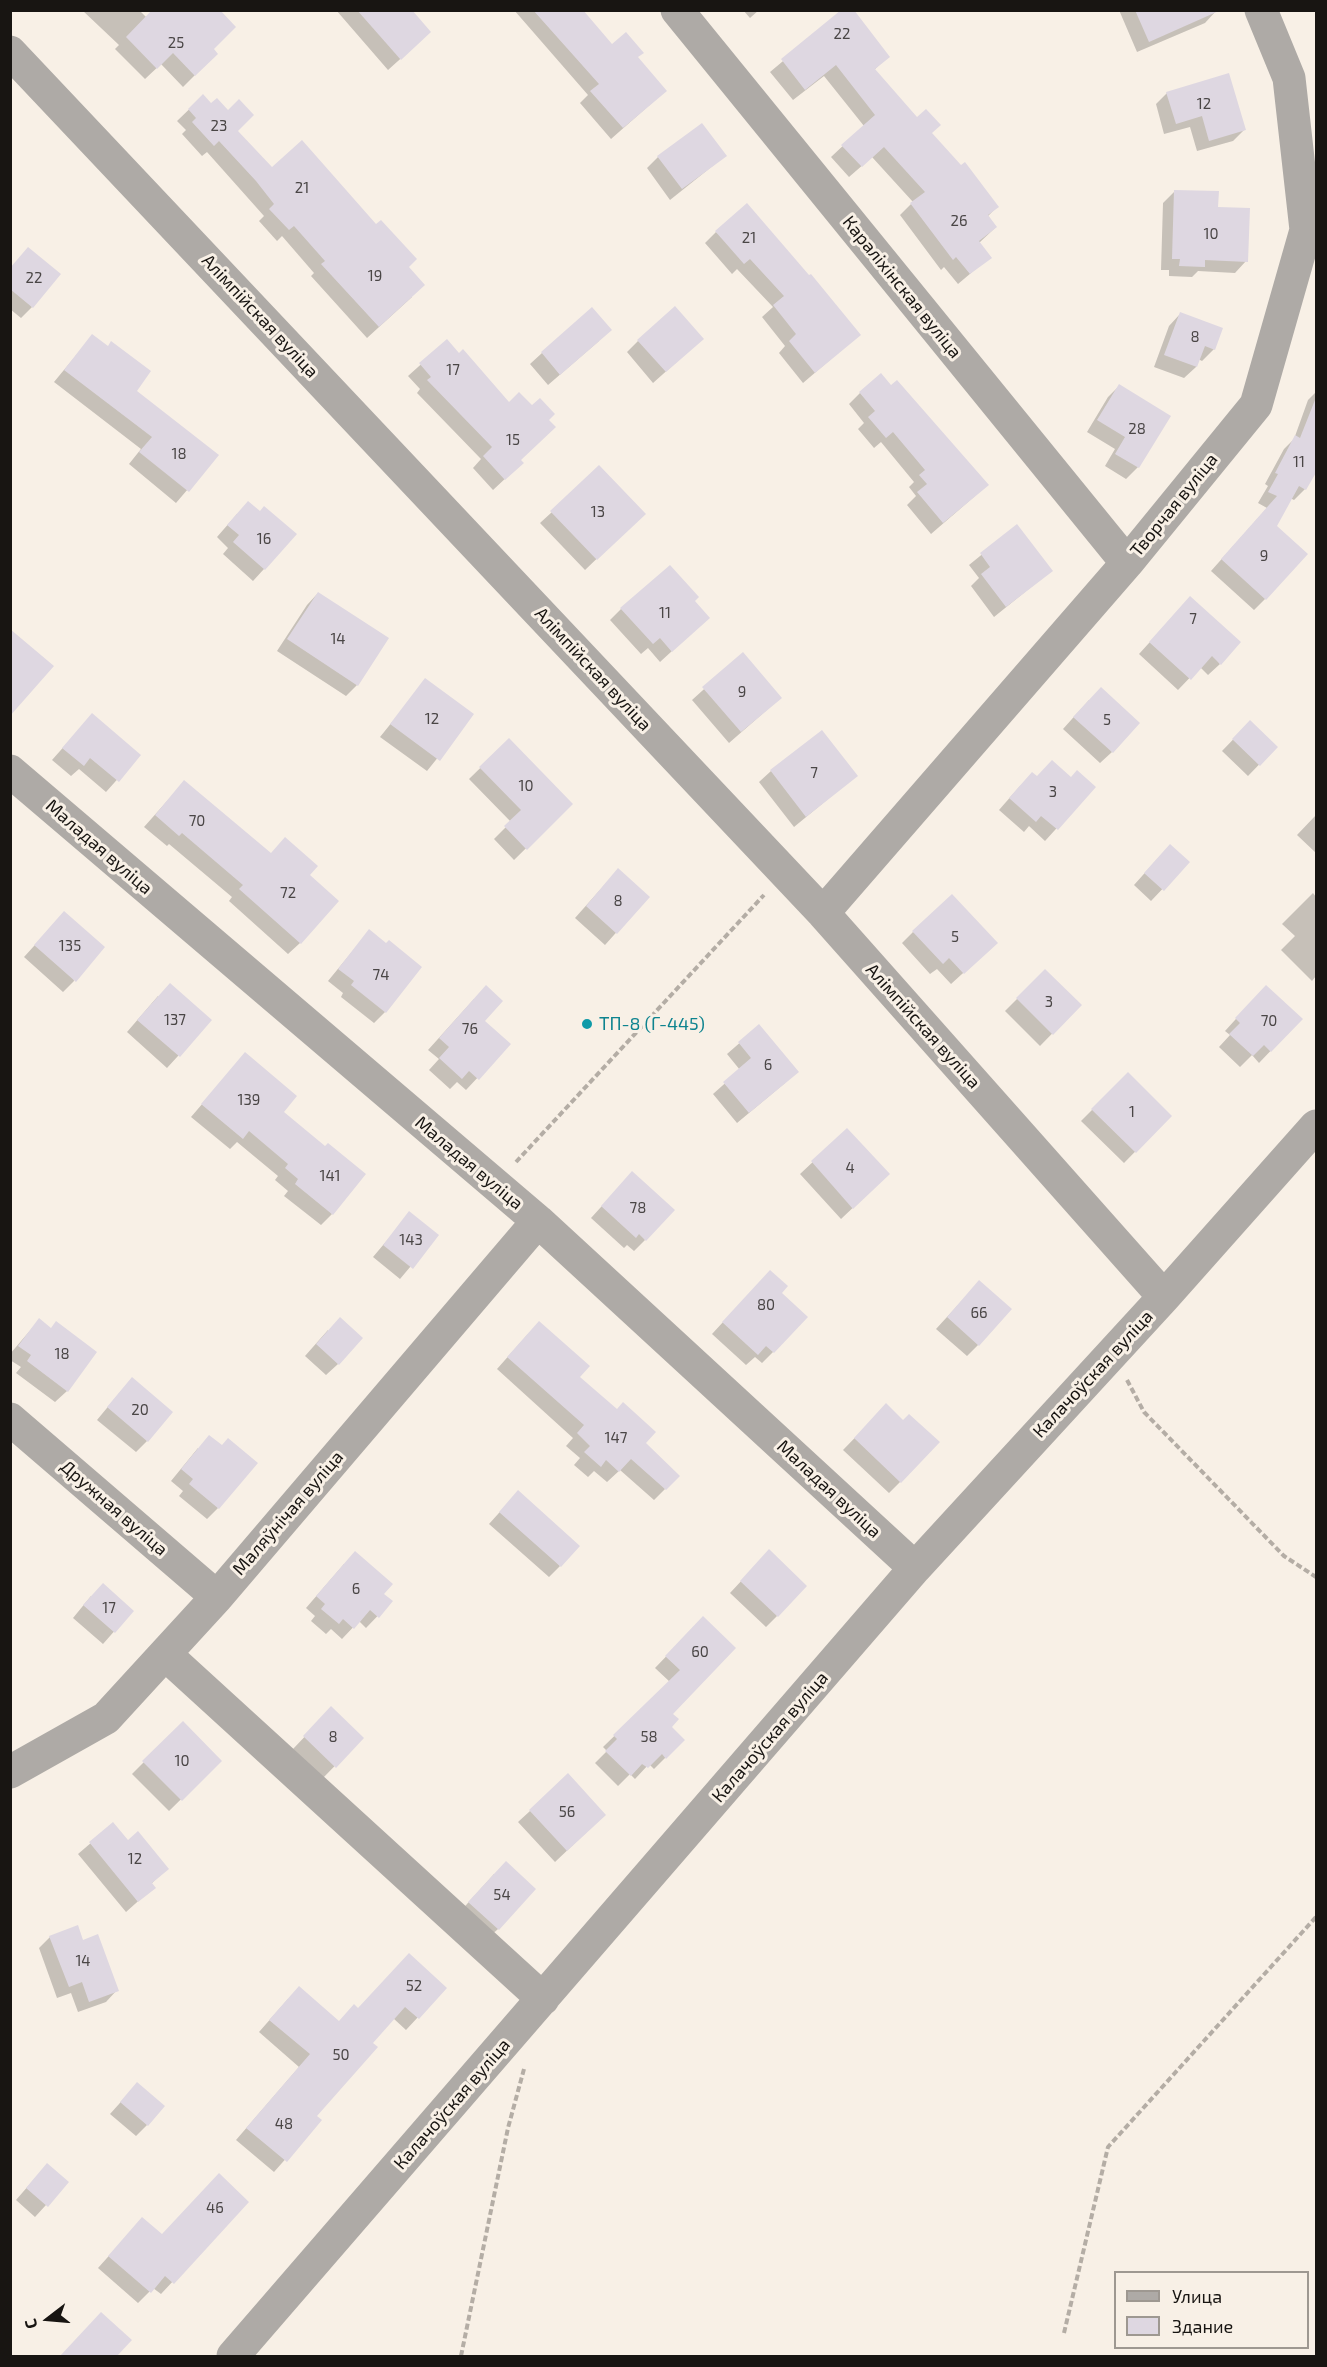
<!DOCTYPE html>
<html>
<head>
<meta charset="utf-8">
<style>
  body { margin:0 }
  #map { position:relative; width:1327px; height:2367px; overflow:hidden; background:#f8f0e6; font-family:"Exo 2",sans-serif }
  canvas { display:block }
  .frame { position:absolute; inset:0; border:12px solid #181512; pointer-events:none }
  .legend { position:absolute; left:1114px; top:2271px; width:195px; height:78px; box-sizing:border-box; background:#f8f0e6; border:2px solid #9e9891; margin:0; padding:8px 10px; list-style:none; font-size:18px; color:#181512 }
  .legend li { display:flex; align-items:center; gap:12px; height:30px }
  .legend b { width:30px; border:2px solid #9e9891 }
  .north { position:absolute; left:18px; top:2289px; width:60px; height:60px; -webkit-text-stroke:4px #f8f0e6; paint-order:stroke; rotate:254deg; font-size:16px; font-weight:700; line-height:24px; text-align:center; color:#181512 }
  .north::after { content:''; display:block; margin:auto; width:21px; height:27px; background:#181512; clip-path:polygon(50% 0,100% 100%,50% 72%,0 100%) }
</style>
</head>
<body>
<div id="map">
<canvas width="1327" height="2367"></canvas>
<div class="frame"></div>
<ul class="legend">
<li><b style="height:8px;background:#aeaaa6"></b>Улица</li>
<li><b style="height:16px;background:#ded7e1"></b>Здание</li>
</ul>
<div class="north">С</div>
</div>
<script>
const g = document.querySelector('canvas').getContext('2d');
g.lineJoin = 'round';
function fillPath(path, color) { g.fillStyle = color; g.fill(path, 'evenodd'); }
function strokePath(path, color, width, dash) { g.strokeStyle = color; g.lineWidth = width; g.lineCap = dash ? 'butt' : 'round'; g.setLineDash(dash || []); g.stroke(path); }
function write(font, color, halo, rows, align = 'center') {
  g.font = font + ' "Exo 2",sans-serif'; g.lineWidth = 6; g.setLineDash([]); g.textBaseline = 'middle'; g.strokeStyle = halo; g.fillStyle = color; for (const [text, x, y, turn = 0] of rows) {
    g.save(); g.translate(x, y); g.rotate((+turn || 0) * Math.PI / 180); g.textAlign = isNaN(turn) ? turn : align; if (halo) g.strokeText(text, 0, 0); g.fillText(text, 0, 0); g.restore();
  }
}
const shadow = new Path2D(`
  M82,10H139L147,18L216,54L183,87L161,64L145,79L115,49L119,45Z
  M336,10H410L418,43L388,70Z
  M514,10H581L612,46L636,58L653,102L611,139L580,103L588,95Z
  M743,10H759L750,18Z
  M844,10L888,57L874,70L997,207L988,216L996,227L979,243L990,257L958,284L944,267L941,270L900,215L913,202L872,157L849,177L831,157L864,126L824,76L793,100L770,72Z
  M1119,10H1216V11L1205,23L1137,52Z
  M1167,93L1244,130L1233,141L1197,151L1190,127L1164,134L1156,104Z
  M203,96L272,169L407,267L412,297L367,338L311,276L314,273L282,236L277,241L259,221L264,216L207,152L202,156L182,134L186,130L177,121Z
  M725,156L670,200L647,168L658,157Z
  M1175,191L1217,209L1246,261L1235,273L1198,271L1192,277L1169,276V270H1161L1163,203Z
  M716,232L859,335L803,383L779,353L785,346L762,317L773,307L737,269L732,274L705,243Z
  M10,268L32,307L21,318L10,309Z
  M1180,314L1214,349L1202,361L1198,359L1196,367L1184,378L1154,367L1169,326Z
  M92,336L135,391L217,455L176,503L129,464L141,449L54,382Z
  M447,341L522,463L493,490L473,468L481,459L417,393L420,389L408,376Z
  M599,341L548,385L530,364L542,353Z
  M638,341L690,350L653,383L627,352Z
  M1119,386L1138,467L1126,479L1105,466L1115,449L1087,432L1108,397Z
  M891,387L975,496L931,534L907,505L916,496L909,487L914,482L881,442L874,448L858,429L864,423L849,404L860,393Z
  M1316,392V467L1305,489L1294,500L1290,498L1275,526L1265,599L1254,610L1211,571L1267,508L1258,503L1268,486L1265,484L1284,449L1294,439L1308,400Z
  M552,512L632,525L585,570L540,523Z
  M237,514L295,535L253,581L223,554L228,548L217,537Z
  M1017,526L1051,571L994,617L971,586L979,578L969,565Z
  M318,593L357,685L346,696L277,651L307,605Z
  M621,609L708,618L660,662L648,648L641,654L610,620Z
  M1179,610L1220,664L1208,675L1200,667L1178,690L1139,654Z
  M743,654L768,709L729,743L692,700Z
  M426,680L472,715L427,771L380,737Z
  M1089,700L1112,752L1100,763L1063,729Z
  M92,715L139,755L106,792L79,769L71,776L52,760Z
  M1250,722L1276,747L1248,776L1222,751Z
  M509,740L571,804L514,860L494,839L511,822L469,779Z
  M771,771L856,776L794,827L759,782Z
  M1036,778L1070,779L1094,787L1045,841L1029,826L1024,832L999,810L1020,786Z
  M184,782L270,855L308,875L300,943L288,954L229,901L232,897L169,844L167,846L144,827Z
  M1316,815V853L1297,835Z
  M1159,857L1188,862L1151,901L1134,885Z
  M607,882L648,897L605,945L575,918Z
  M1313,893L1316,897V976L1312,981L1281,950L1295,936L1282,924Z
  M64,913L74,981L63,992L24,957Z
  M369,931L385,1012L374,1023L341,997L343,993L328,981Z
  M913,932L984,954L951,984L937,969L930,974L902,943Z
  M1045,971L1080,1005L1040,1046L1005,1011Z
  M158,996L210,1021L167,1068L127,1032Z
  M1255,998L1301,1019L1259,1063L1252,1055L1240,1067L1219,1047L1230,1035L1225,1031Z
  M474,999L483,1021L509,1044L466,1090L457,1082L450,1089L429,1070L439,1059L428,1050Z
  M759,1026L785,1083L737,1123L713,1094L740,1070L727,1054Z
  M245,1054L282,1112L332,1214L321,1225L284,1196L288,1191L275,1180L278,1176L237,1142L230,1149L191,1117Z
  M1128,1074L1170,1116L1124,1163L1081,1121Z
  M847,1130L877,1185L841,1219L800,1174Z
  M621,1185L645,1240L634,1251L627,1245L624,1248L591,1218Z
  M410,1213L437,1235L400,1279L373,1257Z
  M759,1283L779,1293L773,1352L762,1363L755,1357L746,1365L712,1334Z
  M968,1294L978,1345L967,1356L936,1329Z
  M39,1320L51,1329L67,1391L55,1402L16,1373L21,1367L10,1360V1354Z
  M328,1330L338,1364L326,1375L305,1356Z
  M528,1334L578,1377L643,1443L665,1489L654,1500L620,1470L607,1482L594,1471L588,1477L574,1465L580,1458L566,1446L573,1438L497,1369Z
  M121,1391L147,1441L136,1452L97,1420Z
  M875,1417L903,1422L900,1482L889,1493L843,1450Z
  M198,1448L218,1508L207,1519L179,1496L183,1491L171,1481Z
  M507,1504L560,1566L549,1577L489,1524Z
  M758,1563L777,1616L766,1627L730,1593Z
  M344,1564L391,1602L366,1628L359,1621L342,1639L331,1629L326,1634L311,1621L315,1616L306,1608Z
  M91,1596L132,1611L103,1644L73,1618Z
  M703,1618L671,1714L670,1727L683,1740L654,1769L649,1764L635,1779L630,1774L618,1786L595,1763L607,1751L603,1747L670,1682L655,1668Z
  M331,1709L362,1738L323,1778L293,1749Z
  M183,1723L220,1761L169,1811L132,1774Z
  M530,1811L593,1826L555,1862L518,1822Z
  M113,1824L127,1842L167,1869L151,1884L154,1887L126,1912L78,1854Z
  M494,1874L498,1929L486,1940L458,1914Z
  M50,1937L82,1942L117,1990L106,2002L78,2012L71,1993L57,1998L39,1948Z
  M445,1988L406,2030L393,2018L371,2043L315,2116L320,2120L274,2172L236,2140L299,2067L259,2032L288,1999L339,2022L358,2010Z
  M10,2010H12L10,2059Z
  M137,2084L147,2125L136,2136L110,2114Z
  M36,2177L67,2182L35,2217L16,2200Z
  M247,2202L161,2294L153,2288L138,2303L98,2268L142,2219L161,2236Z
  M90,2326L129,2340L115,2356H61Z`);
const building = new Path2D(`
  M152,10H220L236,27L214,49L218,54L195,76L173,53L157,69L126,37Z
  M357,10H412L431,32L401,60Z
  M533,10H583L612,44L626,32L644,53L638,57L667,91L623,128L590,91L599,84Z
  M841,10H854L890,57L875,69L917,117L926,109L941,125L932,133L961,165L965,162L999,207L988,215L997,227L979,241L992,258L970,274L956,257L953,260L910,203L925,192L884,147L862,167L841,145L875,115L836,65L805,90L781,59Z
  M1135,10H1221L1149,42Z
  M1229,73L1246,130L1209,141L1202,116L1176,124L1166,92Z
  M203,94L211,103L217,98L228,110L239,99L254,115L238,131L272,167L302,140L376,224L381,220L417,259L409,267L425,285L379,327L321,264L325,261L294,226L289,230L269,209L274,204L256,181L219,141L214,146L192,122L196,118L188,109Z
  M702,123L727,156L682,189L657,156Z
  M1174,190L1219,191L1218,207L1250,208L1248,262L1205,260V267L1179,266L1180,259H1172Z
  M747,203L809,275L811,274L861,335L815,373L789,341L796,334L773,305L784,296L750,259L744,264L715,231Z
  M28,247L61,274L33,308L10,289V268Z
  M675,306L704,339L666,372L637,340Z
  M592,307L612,330L560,375L541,352Z
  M1180,312L1223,328L1215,350L1205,346L1197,367L1164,355Z
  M92,334L108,346L111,341L151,371L137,391L219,455L189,492L139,452L152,437L64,370Z
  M447,339L459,353L463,349L509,402L519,392L532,405L540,398L555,414L549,420L556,427L521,460L524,463L505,480L483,456L492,447L427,380L431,377L419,363Z
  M881,373L891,385L897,380L989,485L943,523L917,492L927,484L919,475L925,470L893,432L886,438L868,417L875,411L859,392Z
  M1119,384L1171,416L1139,468L1115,454L1125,437L1097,420Z
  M1315,400L1317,471L1306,490L1299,486L1277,526L1308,554L1266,600L1221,559L1277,496L1268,492L1278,474L1275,473L1295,435L1300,438Z
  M599,465L646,514L597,560L550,511Z
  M248,501L260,511L264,506L297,534L265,570L233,542L239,535L227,525Z
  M1017,524L1053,571L1006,607L981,574L990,567L980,553Z
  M670,565L699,597L695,601L710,618L672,652L660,638L653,644L620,608Z
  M318,592L389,638L358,686L287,639Z
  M1190,596L1241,642L1221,665L1212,656L1191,680L1149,642Z
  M10,629L54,666L10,716Z
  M743,652L782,698L741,732L702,687Z
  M425,678L474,714L440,761L390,724Z
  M1101,687L1140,723L1113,753L1073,717Z
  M92,713L141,755L119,782L90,758L84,766L62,748Z
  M1250,720L1278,747L1260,766L1232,739Z
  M822,730L858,776L806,817L770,770Z
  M509,738L573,804L527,850L504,826L521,810L479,767Z
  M1052,760L1071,777L1077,770L1096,787L1058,830L1041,816L1036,822L1009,798L1032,772L1037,776Z
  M184,780L271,853L285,837L318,866L310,875L339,901L301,944L239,889L243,885L182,833L179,836L155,815Z
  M1170,844L1190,862L1164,891L1144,873Z
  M618,868L650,897L617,934L586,906Z
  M952,894L998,943L964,974L949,958L943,964L912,931Z
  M64,911L105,947L76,982L34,945Z
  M369,929L386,943L389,940L422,967L386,1013L351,985L354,981L338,969Z
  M1045,969L1082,1005L1053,1035L1016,998Z
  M170,983L212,1020L180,1057L137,1020Z
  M486,985L503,1001L485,1021L511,1044L479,1080L469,1071L462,1079L439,1058L449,1047L439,1038Z
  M1266,985L1303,1019L1271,1052L1264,1045L1253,1056L1229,1034L1240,1023L1235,1018Z
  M759,1024L799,1072L749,1113L723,1082L751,1058L738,1042Z
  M245,1052L297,1096L284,1112L325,1146L328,1143L366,1174L333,1215L295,1184L298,1179L285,1168L288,1164L249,1131L243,1139L201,1104Z
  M1128,1072L1172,1116L1136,1153L1091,1109Z
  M847,1128L890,1174L853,1209L811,1161Z
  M632,1171L675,1210L646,1241L639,1234L636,1238L601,1206Z
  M409,1211L439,1235L413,1269L383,1245Z
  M770,1270L788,1286L782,1293L808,1317L774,1353L766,1346L758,1355L722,1322Z
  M979,1280L1012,1309L979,1346L947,1317Z
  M340,1317L363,1338L339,1365L316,1344Z
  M39,1318L51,1328L56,1321L97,1352L68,1392L27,1361L31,1355L18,1346Z
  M539,1321L590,1366L580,1377L617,1409L623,1402L656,1432L646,1443L680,1476L666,1490L631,1459L619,1472L606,1460L601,1467L584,1452L590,1446L577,1433L584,1425L507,1357Z
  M132,1377L173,1412L148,1442L107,1407Z
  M886,1403L903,1420L909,1414L940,1442L901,1483L854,1438Z
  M209,1435L222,1445L228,1438L258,1463L219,1509L189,1484L193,1479L181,1469Z
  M518,1490L580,1546L561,1567L499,1512Z
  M769,1549L807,1586L778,1617L740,1581Z
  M355,1551L393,1584L384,1594L393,1601L379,1618L370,1610L354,1629L343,1619L339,1624L321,1609L325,1604L316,1596Z
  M103,1583L134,1611L115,1633L83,1605Z
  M703,1616L736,1648L673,1714L679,1719L672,1727L685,1740L666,1759L662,1754L648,1768L642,1764L631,1776L605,1751L617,1739L613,1735L680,1670L665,1656Z
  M331,1706L364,1738L336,1768L303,1736Z
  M183,1721L222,1761L182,1801L142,1761Z
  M568,1773L606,1815L567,1851L529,1810Z
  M113,1822L128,1840L138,1831L169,1869L152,1883L156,1888L138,1902L89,1842Z
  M506,1861L536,1889L499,1930L468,1902Z
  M78,1925L83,1940L98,1934L119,1991L89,2002L82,1982L69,1987L49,1936Z
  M409,1953L447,1988L419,2019L405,2007L373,2043L378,2047L317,2116L322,2120L287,2162L246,2128L310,2054L269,2020L299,1986L339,2021L354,2004L358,2008Z
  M137,2082L165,2106L148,2126L120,2102Z
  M47,2163L69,2182L48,2207L26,2188Z
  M219,2173L249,2202L174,2284L165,2276L151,2293L108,2256L142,2217L162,2234Z
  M101,2312L132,2340L117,2356H60Z`);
const path = new Path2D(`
  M516,1162L764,895
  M1127,1380L1144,1412L1284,1556L1316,1577
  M1064,2333L1108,2147L1316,1917
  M461,2356L508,2128L524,2069`);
const minor = new Path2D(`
  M677,10L1127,563
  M10,52L823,913L1164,1297
  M10,771L538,1221L915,1568
  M823,913L1127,563L1256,405L1306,230L1289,78L1261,10
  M10,1419L217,1597
  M165,1654L543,1999
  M10,1772L106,1718L217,1597L538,1221
  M233,2356L915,1568L1164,1297L1316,1126`);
const markers = [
  [587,1024,6,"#0f9aa8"]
];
const numberNames = [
  ["22",842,34],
  ["25",176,43],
  ["12",1204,104],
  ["23",219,126],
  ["21",302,188],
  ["26",959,221],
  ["10",1211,234],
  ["21",749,238],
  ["19",375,276],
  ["22",34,278],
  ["8",1195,337],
  ["17",453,370],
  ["28",1137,429],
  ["15",513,440],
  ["18",179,454],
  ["11",1299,462],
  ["13",598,512],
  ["16",264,539],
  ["9",1264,556],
  ["11",665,613],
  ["7",1193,619],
  ["14",338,639],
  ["9",742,692],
  ["12",432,719],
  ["5",1107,720],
  ["7",814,773],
  ["10",526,786],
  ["3",1053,792],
  ["70",197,821],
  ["72",288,893],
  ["8",618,901],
  ["5",955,937],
  ["135",70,946],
  ["74",381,975],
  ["3",1049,1002],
  ["137",175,1020],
  ["70",1269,1021],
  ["76",470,1029],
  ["6",768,1065],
  ["139",249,1100],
  ["1",1132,1112],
  ["4",850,1168],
  ["141",330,1176],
  ["78",638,1208],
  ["143",411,1240],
  ["80",766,1305],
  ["66",979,1313],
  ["18",62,1354],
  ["20",140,1410],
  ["147",616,1438],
  ["6",356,1589],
  ["17",109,1608],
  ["60",700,1652],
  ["8",333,1737],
  ["58",649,1737],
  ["10",182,1761],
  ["56",567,1812],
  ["12",135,1859],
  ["54",502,1895],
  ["14",83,1961],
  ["52",414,1986],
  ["50",341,2055],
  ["48",284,2124],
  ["46",215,2208]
];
const streetNames = [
  ["Караліхінская вуліца",902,287,51],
  ["Алімпійская вуліца",260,316,47],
  ["Творчая вуліца",1174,505,-51],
  ["Алімпійская вуліца",593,669,47],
  ["Маладая вуліца",99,847,41],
  ["Алімпійская вуліца",923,1026,48],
  ["Маладая вуліца",469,1163,40],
  ["Калачоўская вуліца",1093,1374,-47],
  ["Маладая вуліца",829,1489,43],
  ["Дружная вуліца",114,1508,41],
  ["Маляўнічая вуліца",288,1513,-49],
  ["Калачоўская вуліца",770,1737,-49],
  ["Калачоўская вуліца",452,2104,-49]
];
const cultureNames = [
  ["ТП-8 (Г-445)",599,1024]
];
fillPath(shadow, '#0003');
fillPath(building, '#ded7e1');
strokePath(path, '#b4ada5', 4, [6, 3]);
strokePath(minor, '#aeaaa6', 33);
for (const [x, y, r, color] of markers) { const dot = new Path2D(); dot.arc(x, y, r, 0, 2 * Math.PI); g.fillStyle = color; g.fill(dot); strokePath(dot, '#f8f0e6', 2); }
write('15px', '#4a4646', null, numberNames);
write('18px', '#181512', '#f8f0e6', streetNames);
write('18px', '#0d838f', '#f8f0e6', cultureNames, 'left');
</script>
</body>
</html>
